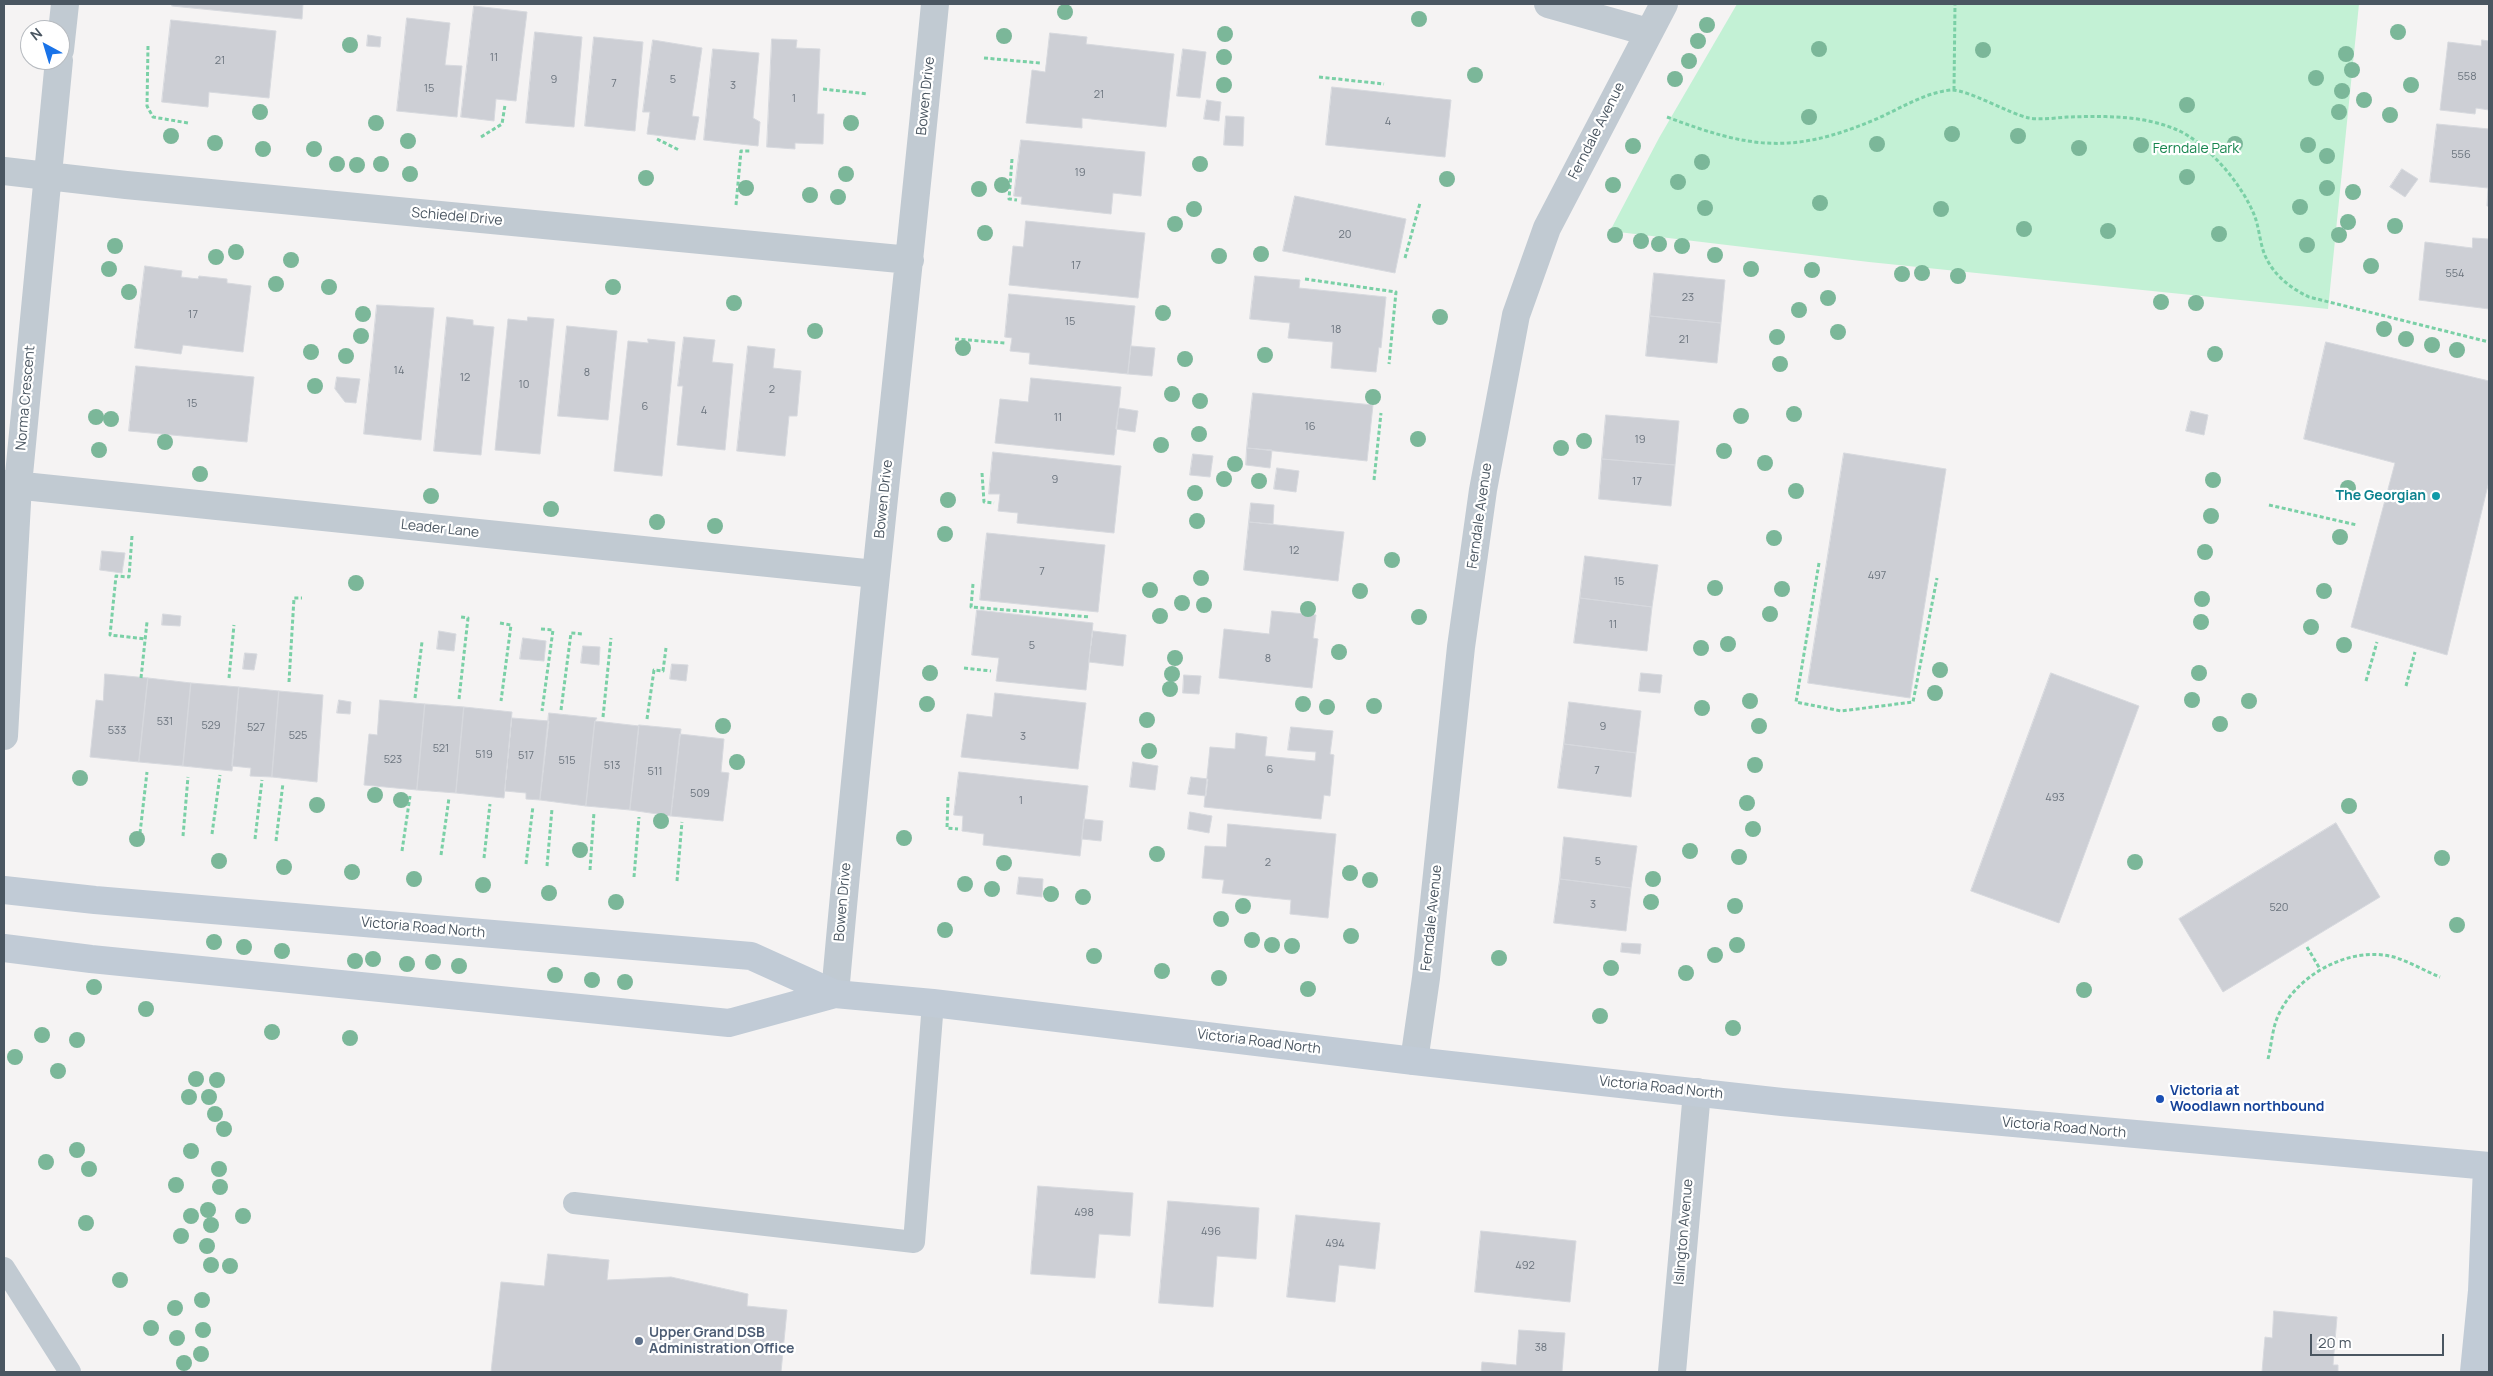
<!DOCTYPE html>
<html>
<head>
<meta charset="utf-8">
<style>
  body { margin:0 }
  #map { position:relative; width:2493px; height:1376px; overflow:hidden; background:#f5f3f3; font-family:Manrope,sans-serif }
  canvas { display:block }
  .frame { position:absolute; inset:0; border:5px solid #4a5661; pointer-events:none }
  .north { position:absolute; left:20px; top:20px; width:50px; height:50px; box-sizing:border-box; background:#fff; border:1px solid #b7bbc0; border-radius:50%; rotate:321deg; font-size:14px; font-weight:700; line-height:20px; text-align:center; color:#4a5661 }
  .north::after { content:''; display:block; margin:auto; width:18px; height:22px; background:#1a73e8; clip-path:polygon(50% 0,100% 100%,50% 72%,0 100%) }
  .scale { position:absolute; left:2310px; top:1334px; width:134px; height:22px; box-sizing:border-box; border:2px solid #4a5661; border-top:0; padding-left:6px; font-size:15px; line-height:18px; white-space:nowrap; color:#4a5661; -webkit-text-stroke:4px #fff; paint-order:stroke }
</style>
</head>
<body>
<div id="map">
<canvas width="2493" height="1376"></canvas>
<div class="frame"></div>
<div class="north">N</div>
<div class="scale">20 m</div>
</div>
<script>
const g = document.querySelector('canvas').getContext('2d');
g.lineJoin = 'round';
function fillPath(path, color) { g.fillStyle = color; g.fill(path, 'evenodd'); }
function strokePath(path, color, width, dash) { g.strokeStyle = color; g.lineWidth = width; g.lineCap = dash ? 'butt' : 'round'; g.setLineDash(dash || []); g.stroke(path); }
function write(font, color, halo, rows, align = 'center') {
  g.font = font + ' Manrope,sans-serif'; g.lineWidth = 4.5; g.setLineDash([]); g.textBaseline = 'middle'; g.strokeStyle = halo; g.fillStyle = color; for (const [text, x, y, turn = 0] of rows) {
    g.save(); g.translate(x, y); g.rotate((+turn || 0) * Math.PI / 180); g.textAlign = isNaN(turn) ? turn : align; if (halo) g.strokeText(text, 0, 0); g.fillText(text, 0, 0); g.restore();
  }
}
const green = new Path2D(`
  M1737,4H2359L2328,309L1869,262L1610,231L1659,138Z`);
const building = new Path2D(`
  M173,4H303L302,19L172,6Z
  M474,6L527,12L516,101L496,99L494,121L461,117Z
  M407,18L450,23L445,65L462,66L457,117L397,111Z
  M171,20L276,31L269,98L209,92L208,107L162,102Z
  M535,32L582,37L574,127L526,123Z
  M1050,33L1087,37L1086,44L1174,54L1166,127L1082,118V128L1026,123L1032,70L1045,72Z
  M368,35L381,37L380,47L367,46Z
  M594,37L643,42L635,131L585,126Z
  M772,39L797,40L796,48L820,49L817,114H824L823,144L795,143V149L767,147Z
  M653,40L702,48L692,116L699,117L695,140L647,134L650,112H643Z
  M2482,40L2489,41V110L2476,108L2475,114L2440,110L2448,42L2481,46Z
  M713,49L759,53L753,118L760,122L758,146L704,140Z
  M1183,49L1206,52L1200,98L1177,96Z
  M1332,87L1451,100L1445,157L1326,145Z
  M1207,100L1221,102L1219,121L1204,119Z
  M1226,116L1244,117L1243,146L1224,145Z
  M2437,124L2489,129V206H2487L2488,188L2430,182Z
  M1021,140L1145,152L1141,196L1113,193L1111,214L1021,204L1022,197L1014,196Z
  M2402,169L2418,179L2405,197L2390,187Z
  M1295,196L1406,219L1395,273L1283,251Z
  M1026,221L1145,233L1138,298L1009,285L1013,246L1023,247Z
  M2473,238L2489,239V309L2419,300L2425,242L2472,248Z
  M145,266L182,271L181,277L198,279L199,276L227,279V283L251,286L243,352L183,345L181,354L135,348Z
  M1654,273L1725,280L1721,323L1650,316Z
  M1255,276L1300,280L1299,288L1386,297L1381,348L1379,347L1376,372L1331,368L1333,342L1288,338L1290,323L1250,319Z
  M1009,294L1135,306L1128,374L1029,364L1030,353L1010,351L1012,338L1005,337Z
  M377,305L434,308L421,440L364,434Z
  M1650,316L1721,323L1717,363L1646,356Z
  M447,317L473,320V325L494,327L481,455L434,451Z
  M528,317L554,319L540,454L495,450L508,319L527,321Z
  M567,326L617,331L608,420L558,416Z
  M684,337L715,340L712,362L733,364L725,450L677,445L683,386H678Z
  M648,339L675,342L662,476L614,471L628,341L648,343Z
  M2326,342L2489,381V481L2447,655L2351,627L2395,463L2304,439Z
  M748,346L775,349L773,368L801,371L797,416H789L785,456L737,451Z
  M1131,346L1155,348L1152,376L1128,374Z
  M136,366L254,377L247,442L129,431Z
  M337,377L360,379L356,403L345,402L335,389Z
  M1031,378L1121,387L1114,455L995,443L1000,399L1028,402Z
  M1253,393L1373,405L1367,461L1247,448Z
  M1119,408L1138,411L1135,432L1116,429Z
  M2191,411L2208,415L2204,435L2186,431Z
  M1606,415L1679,421L1675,465L1602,459Z
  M1247,448L1272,450L1270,468L1246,465Z
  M993,452L1121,466L1114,533L1017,523L1018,513L998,511L1000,494H989Z
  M1844,453L1946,469L1910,698L1808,683Z
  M1193,454L1213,456L1210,477L1190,475Z
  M1602,459L1675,465L1671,506L1599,499Z
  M1277,468L1299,471L1296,492L1274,489Z
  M1251,503L1274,505L1273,524L1249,522Z
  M1249,522L1344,532L1338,581L1244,570Z
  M987,533L1105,545L1098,612L980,600Z
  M102,551L125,553L122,573L100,570Z
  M1585,556L1658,565L1652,607L1580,598Z
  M1580,598L1652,607L1647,651L1574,643Z
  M977,610L1093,623L1086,690L996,681L999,658L972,655Z
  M1272,611L1316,615L1313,638L1318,639L1312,688L1219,678L1224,629L1269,634Z
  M163,614L181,616L180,626L162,625Z
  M439,631L456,634L454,651L437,649Z
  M1093,631L1126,635L1123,666L1089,662Z
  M523,638L546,641L544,661L520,659Z
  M583,646L600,647L599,665L581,663Z
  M245,653L257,654L254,670L243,669Z
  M672,664L688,665L686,681L670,679Z
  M1641,673L1662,675L1660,693L1639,691Z
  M2051,673L2139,706L2059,923L1971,891Z
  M105,674L148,678L139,762L90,757L96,700L103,701Z
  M1184,675L1201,676L1199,694L1183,693Z
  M148,678L191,683L183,766L139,762Z
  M191,683L239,687L232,771L183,766Z
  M239,687L279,691L272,777L250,776L251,768L232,766Z
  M279,691L323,695L317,782L272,777Z
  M995,693L1086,703L1078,769L961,757L967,714L992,717Z
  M339,700L351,702L350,714L337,713Z
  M380,700L425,704L417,790L364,785L369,734L377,735Z
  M1569,702L1641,711L1636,753L1564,744Z
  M425,704L464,707L456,793L417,790Z
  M464,707L512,712L504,798L456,793Z
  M549,713L597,718L595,721L586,806L540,800Z
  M512,718L549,721L540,800L526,799V793L505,791Z
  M595,721L639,726L630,810L586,806Z
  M639,725L681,729L671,816L630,810Z
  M1291,727L1333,731L1330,754L1334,755L1330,796L1324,795L1321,819L1204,807L1210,747L1235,749L1236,733L1267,737L1265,756L1315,761L1316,752L1288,750Z
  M680,734L724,739L721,772L729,773L723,821L671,816Z
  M1564,744L1636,753L1631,797L1558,788Z
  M1133,762L1158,766L1155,790L1130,787Z
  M959,772L1088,786L1080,856L983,845L984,834L962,831L963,816L954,815Z
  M1191,777L1208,779L1206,796L1188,794Z
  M1190,812L1212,816L1209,833L1188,829Z
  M1084,819L1103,821L1101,841L1082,839Z
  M2336,823L2380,897L2223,992L2179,919Z
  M1228,824L1336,834L1328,918L1290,914L1291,900L1222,893L1224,880L1202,878L1205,846L1226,847Z
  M1564,837L1637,846L1631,888L1560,879Z
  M1019,877L1043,879L1042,897L1017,894Z
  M1560,879L1631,888L1626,931L1554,923Z
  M1622,943L1641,944L1640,954L1621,952Z
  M1038,1186L1133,1193L1130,1236L1099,1234L1095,1278L1031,1274Z
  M1168,1201L1259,1208L1256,1259L1217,1256L1213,1307L1159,1303Z
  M1296,1215L1380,1223L1375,1269L1339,1265L1335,1302L1287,1297Z
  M1481,1231L1576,1241L1570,1302L1475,1292Z
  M548,1254L609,1260L607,1280L671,1277L748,1294L747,1306L787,1310L781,1372H491L501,1282L544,1286Z
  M2274,1311L2337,1317L2333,1365H2338V1372H2262L2265,1337L2272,1338Z
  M1519,1330L1565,1333L1562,1372H1481L1482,1362L1516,1365Z`);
const path = new Path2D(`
  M148,46L147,106L153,117L188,123
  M984,58L1040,63
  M1319,77L1384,84
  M823,89L868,94
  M1954,90L1955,4
  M1667,117C1749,148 1791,155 1874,120C1900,109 1923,93 1951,90C1967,89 2010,114 2029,118C2041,120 2055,118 2067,117C2103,116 2141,115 2175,129C2207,142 2243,185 2255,217C2259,228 2260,242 2264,253C2272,274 2290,288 2309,297L2489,342
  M481,137L502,124L505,105
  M657,139L679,150
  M1012,159L1009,199L1017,200
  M736,205L741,151H751
  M1405,258L1420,203
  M1305,279L1396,292L1389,364
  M955,339L1005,343
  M982,473L984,502L994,503
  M1374,480L1381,413
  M2269,505L2357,525
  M132,536L129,577L116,576L110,635L146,639
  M1819,563L1796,702L1841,711L1913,702L1937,578
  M973,584L971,607L1090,617
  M500,623L511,625L501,701
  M541,629L553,630L542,711
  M964,668L991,671
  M141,678L147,622
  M229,678L234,625
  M2366,681L2377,642
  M289,682L294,598H302
  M2406,686L2415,652
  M415,698L422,642
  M459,699L468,618L461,617
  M561,710L571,633L583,634
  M603,717L611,638
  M647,719L654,670L663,671L666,648
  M948,797L947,828L958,829
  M140,833L147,772
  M212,834L220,775
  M183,836L188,777
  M255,839L262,780
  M276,841L283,783
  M402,851L410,796
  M441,855L449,798
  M484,858L490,804
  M526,864L533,806
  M547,866L552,809
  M590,870L594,812
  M634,877L639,817
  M677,881L682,822
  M2307,947L2320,969
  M2268,1059C2271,1047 2272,1033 2276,1021C2292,977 2348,945 2394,957C2410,962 2425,971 2440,977`);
const lane = new Path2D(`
  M574,1203L914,1242L933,1003
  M4,1268L70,1372`);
const street = new Path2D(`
  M1548,4L1648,32
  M60,50L65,4
  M4,171L126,185L910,260
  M4,484L875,574
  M4,736L18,485L59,60
  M835,994C864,664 903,334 935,4
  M1414,1061L1426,978L1461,647L1483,490L1516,315L1547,228L1664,4
  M1672,1372L1697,1092`);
const secondary = new Path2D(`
  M4,890L95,900L751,956L835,994L933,1003L1414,1061L1782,1102L2489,1166
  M4,948L91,959L729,1023L835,994
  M2474,1372L2482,1291L2487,1166`);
const trees = [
  [1065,12],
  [1419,19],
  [1707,25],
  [2398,32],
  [1225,34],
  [1004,36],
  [1698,41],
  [350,45],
  [1819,49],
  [1983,50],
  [2346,54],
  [1224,57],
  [1689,61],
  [2352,70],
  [1475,75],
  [2316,78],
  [1675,79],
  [1224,85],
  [2411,85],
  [2342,91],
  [2364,100],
  [2187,105],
  [260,112],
  [2339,112],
  [2390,115],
  [1809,117],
  [376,123],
  [851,123],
  [1952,134],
  [171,136],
  [2018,136],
  [408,141],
  [215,143],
  [1877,144],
  [2235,144],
  [2141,145],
  [2308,145],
  [1633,146],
  [2079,148],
  [263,149],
  [314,149],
  [2327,156],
  [1702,162],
  [337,164],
  [381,164],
  [1200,164],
  [357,165],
  [410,174],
  [846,174],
  [2187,177],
  [646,178],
  [1447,179],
  [1678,182],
  [1002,185],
  [1613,185],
  [746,188],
  [2327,188],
  [979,189],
  [2353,192],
  [810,195],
  [838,197],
  [1820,203],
  [2300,207],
  [1705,208],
  [1194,209],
  [1941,209],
  [2348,222],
  [1175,224],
  [2395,226],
  [2024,229],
  [2108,231],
  [985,233],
  [2219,234],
  [1615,235],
  [2339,235],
  [1641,241],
  [1659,244],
  [2307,245],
  [115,246],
  [1682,246],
  [236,252],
  [1261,254],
  [1715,255],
  [1219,256],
  [216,257],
  [291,260],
  [2371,266],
  [109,269],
  [1751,269],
  [1812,270],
  [1922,273],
  [1902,274],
  [1958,276],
  [276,284],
  [329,287],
  [613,287],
  [129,292],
  [1828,298],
  [2161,302],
  [734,303],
  [2196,303],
  [1799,310],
  [1163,313],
  [363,314],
  [1440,317],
  [2384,329],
  [815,331],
  [1838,332],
  [361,336],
  [1777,337],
  [2406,339],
  [2432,345],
  [963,348],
  [2457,350],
  [311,352],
  [2215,354],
  [1265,355],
  [346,356],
  [1185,359],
  [1780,364],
  [315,386],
  [1172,394],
  [1373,397],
  [1200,401],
  [1794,414],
  [1741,416],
  [96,417],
  [111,419],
  [1199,434],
  [1418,439],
  [1584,441],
  [165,442],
  [1161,445],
  [1561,448],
  [99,450],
  [1724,451],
  [1765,463],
  [1235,464],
  [200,474],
  [1224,479],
  [2213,480],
  [1259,481],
  [2348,488],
  [1796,491],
  [1195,493],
  [431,496],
  [948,500],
  [551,509],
  [2211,516],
  [1197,521],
  [657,522],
  [715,526],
  [945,534],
  [2340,537],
  [1774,538],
  [2205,552],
  [1392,560],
  [1201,578],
  [356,583],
  [1715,588],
  [1782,589],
  [1150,590],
  [1360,591],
  [2324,591],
  [2202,599],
  [1182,603],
  [1204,605],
  [1308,609],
  [1770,614],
  [1160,616],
  [1419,617],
  [2201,622],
  [2311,627],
  [1728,644],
  [2344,645],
  [1701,648],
  [1339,652],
  [1175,658],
  [1940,670],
  [930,673],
  [2199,673],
  [1172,674],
  [1170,689],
  [1935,693],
  [2192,700],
  [1750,701],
  [2249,701],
  [927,704],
  [1303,704],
  [1374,706],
  [1327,707],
  [1702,708],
  [1147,720],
  [2220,724],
  [723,726],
  [1759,726],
  [1149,751],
  [737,762],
  [1755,765],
  [80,778],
  [375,795],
  [401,800],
  [1747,803],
  [317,805],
  [2349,806],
  [661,821],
  [1753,829],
  [904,838],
  [137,839],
  [580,850],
  [1690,851],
  [1157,854],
  [1739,857],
  [2442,858],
  [219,861],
  [2135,862],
  [1004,863],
  [284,867],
  [352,872],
  [1350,873],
  [414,879],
  [1653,879],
  [1370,880],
  [965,884],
  [483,885],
  [992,889],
  [549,893],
  [1051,894],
  [1083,897],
  [616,902],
  [1651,902],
  [1243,906],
  [1735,906],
  [1221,919],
  [2457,925],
  [945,930],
  [1351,936],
  [1252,940],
  [214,942],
  [1272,945],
  [1737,945],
  [1292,946],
  [244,947],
  [282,951],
  [1715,955],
  [1094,956],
  [1499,958],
  [373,959],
  [355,961],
  [433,962],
  [407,964],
  [459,966],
  [1611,968],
  [1162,971],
  [1686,973],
  [555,975],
  [1219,978],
  [592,980],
  [625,982],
  [94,987],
  [1308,989],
  [2084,990],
  [146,1009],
  [1600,1016],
  [1733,1028],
  [272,1032],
  [42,1035],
  [350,1038],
  [77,1040],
  [15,1057],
  [58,1071],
  [196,1079],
  [217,1080],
  [189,1097],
  [209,1097],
  [215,1114],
  [224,1129],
  [77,1150],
  [191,1151],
  [46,1162],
  [89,1169],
  [219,1169],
  [176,1185],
  [220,1187],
  [208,1210],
  [191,1216],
  [243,1216],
  [86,1223],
  [211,1225],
  [181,1236],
  [207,1246],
  [211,1265],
  [230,1266],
  [120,1280],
  [202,1300],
  [175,1308],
  [151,1328],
  [203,1330],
  [177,1338],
  [201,1354],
  [184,1363]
];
const markers = [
  [2436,496,5,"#0f9aa8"],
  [2160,1099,5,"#1a4fb4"],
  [639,1341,5,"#5c6f8a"]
];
const numberNames = [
  ["11",494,58],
  ["21",220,61],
  ["558",2467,77],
  ["9",554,80],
  ["5",673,80],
  ["7",614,84],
  ["3",733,86],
  ["15",429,89],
  ["21",1099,95],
  ["1",794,99],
  ["4",1388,122],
  ["556",2461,155],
  ["19",1080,173],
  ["20",1345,235],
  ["17",1076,266],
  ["554",2455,274],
  ["23",1688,298],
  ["17",193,315],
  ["15",1070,322],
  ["18",1336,330],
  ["21",1684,340],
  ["14",399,371],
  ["8",587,373],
  ["12",465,378],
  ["10",524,385],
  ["2",772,390],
  ["15",192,404],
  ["6",645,407],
  ["4",704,411],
  ["11",1058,418],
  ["16",1310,427],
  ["19",1640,440],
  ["9",1055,480],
  ["17",1637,482],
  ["12",1294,551],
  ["7",1042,572],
  ["497",1877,576],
  ["15",1619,582],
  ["11",1613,625],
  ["5",1032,646],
  ["8",1268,659],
  ["531",165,722],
  ["529",211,726],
  ["9",1603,727],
  ["527",256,728],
  ["533",117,731],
  ["525",298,736],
  ["3",1023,737],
  ["521",441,749],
  ["519",484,755],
  ["517",526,756],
  ["523",393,760],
  ["515",567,761],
  ["513",612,766],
  ["6",1270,770],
  ["7",1597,771],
  ["511",655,772],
  ["509",700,794],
  ["493",2055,798],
  ["1",1021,801],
  ["5",1598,862],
  ["2",1268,863],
  ["3",1593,905],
  ["520",2279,908],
  ["498",1084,1213],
  ["496",1211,1232],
  ["494",1335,1244],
  ["492",1525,1266],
  ["38",1541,1348]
];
const streetNames = [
  ["Bowen Drive",926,96,-84],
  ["Ferndale Avenue",1597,131,-63],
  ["Schiedel Drive",457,217,5],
  ["Norma Crescent",26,398,-85],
  ["Bowen Drive",884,499,-84],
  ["Ferndale Avenue",1480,516,-82],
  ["Leader Lane",440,529,6],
  ["Bowen Drive",843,902,-85],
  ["Ferndale Avenue",1432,918,-84],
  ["Victoria Road North",423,928,5],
  ["Victoria Road North",1259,1042,7],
  ["Victoria Road North",1661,1088,6],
  ["Victoria Road North",2064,1128,5],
  ["Islington Avenue",1684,1232,-85]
];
const parkNames = [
  ["Ferndale Park",2196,149]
];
const cultureNames = [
  ["The Georgian",2426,496]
];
const transitNames = [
  ["Victoria at",2170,1091],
  ["Woodlawn northbound",2170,1107]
];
const serviceNames = [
  ["Upper Grand DSB",649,1333],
  ["Administration Office",649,1349]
];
fillPath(green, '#c3f1d5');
fillPath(building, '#cdcfd5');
strokePath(building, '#d7d9de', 1);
strokePath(path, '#7ad0a6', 3, [4, 2.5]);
strokePath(lane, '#c1cad2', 22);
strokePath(street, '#c1cad2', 28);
strokePath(secondary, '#c1cbd6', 28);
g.fillStyle = '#7bb799';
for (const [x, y] of trees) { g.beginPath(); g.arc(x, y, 8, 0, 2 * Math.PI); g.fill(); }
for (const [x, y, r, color] of markers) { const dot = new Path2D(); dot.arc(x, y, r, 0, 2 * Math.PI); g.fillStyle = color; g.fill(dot); strokePath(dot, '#fff', 2); }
write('11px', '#6b747e', null, numberNames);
write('14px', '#4a5661', '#fff', streetNames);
write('14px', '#17864f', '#fff', parkNames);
write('bold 14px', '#0d838f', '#fff', cultureNames, 'right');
write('bold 14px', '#164399', '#fff', transitNames, 'left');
write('bold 14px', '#4e5e75', '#fff', serviceNames, 'left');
</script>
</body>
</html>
